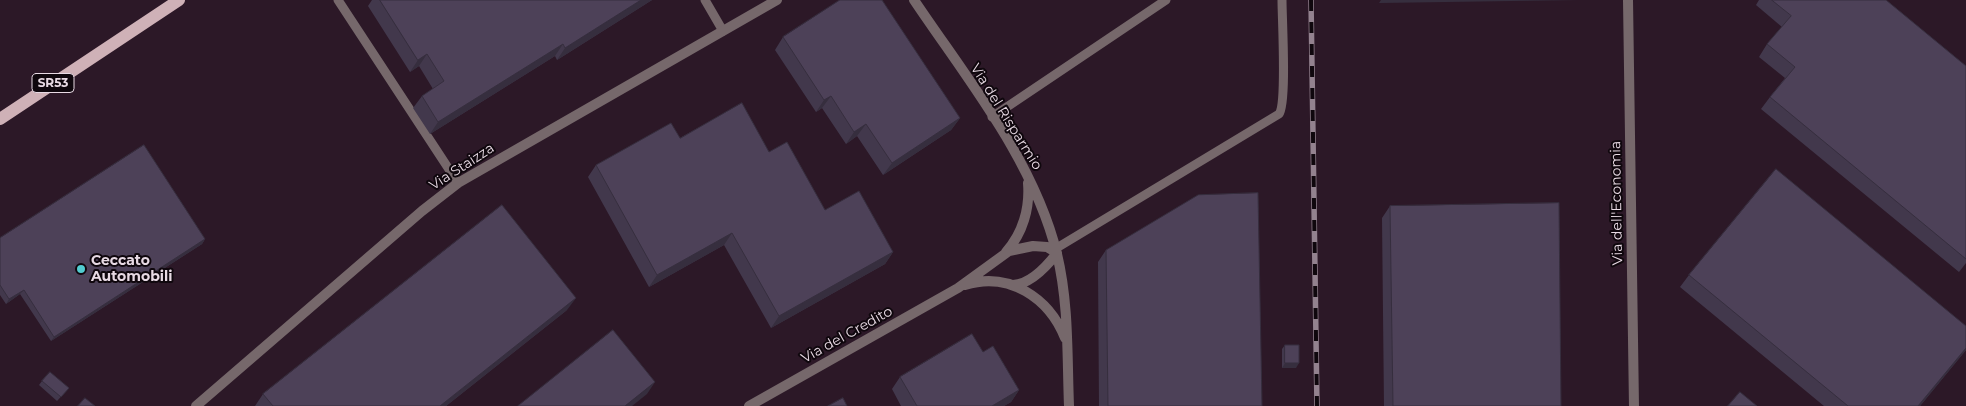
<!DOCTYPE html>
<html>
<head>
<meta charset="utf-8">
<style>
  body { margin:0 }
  canvas { display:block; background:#2c1827 }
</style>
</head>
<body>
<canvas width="1966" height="406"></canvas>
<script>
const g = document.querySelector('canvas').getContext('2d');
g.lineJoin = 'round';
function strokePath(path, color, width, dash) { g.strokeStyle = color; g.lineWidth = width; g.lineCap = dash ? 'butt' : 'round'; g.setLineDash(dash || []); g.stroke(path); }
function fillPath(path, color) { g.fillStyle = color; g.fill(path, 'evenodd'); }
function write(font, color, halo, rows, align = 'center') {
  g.font = font + ' Montserrat,sans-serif'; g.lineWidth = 4; g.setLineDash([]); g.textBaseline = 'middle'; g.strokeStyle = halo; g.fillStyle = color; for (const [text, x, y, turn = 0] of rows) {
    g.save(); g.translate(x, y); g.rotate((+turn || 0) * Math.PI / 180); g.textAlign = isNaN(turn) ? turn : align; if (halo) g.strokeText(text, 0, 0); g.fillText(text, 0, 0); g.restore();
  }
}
const service = new Path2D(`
  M338,0L458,183
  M705,0L723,31
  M992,117L1166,0
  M1055,249L1279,114C1287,104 1282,19 1282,0`);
const minor = new Path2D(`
  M914,0C967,79 1034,160 1057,254C1069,304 1067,355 1069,406
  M1628,0L1634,406
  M1006,252C1023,233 1030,208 1028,183
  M965,285C1009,271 1049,298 1065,338
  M1013,285C1030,284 1047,266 1057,253
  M749,406L958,288L1009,251L1033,246L1047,247L1057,253`);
const tertiary = new Path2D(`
  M196,406L422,211L458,183L777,0`);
const primary = new Path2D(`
  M0,119L179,0`);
const rail = new Path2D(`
  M1311,0L1317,406`);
const wall = new Path2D(`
  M372,0H652L557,60L555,56L430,134L413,108L422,96L433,89L419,66L410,72L368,6Z
  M1759,0H1886L1966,66V263L1959,272L1761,109L1770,97L1785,78L1759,57L1767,44L1782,27L1756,5Z
  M783,37L960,118L951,130L883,175L857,136L846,144L822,108L816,112L775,50Z
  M680,138L825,210L893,252L885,264L771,328L724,245L649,287L588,177L596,165Z
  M1390,206L1561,406H1384L1382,218Z
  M0,238L205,239L202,244L51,341L20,294L6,304L0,295Z
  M1106,250L1262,406H1099L1098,262Z
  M1689,275L1966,350L1920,406H1824L1680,287Z
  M567,310L446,406H255L263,394Z
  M1285,345L1296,368H1282V349Z
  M900,377L1019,390L1011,402L1004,406H901L892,389Z
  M42,381L69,388L57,401L39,385Z`);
const shadedWall = new Path2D(`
  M641,0H652L557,60L565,48Z
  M1381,0H1578L1379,3Z
  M563,44L555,56L430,134L438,122Z
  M427,54L419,66L410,72L418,60Z
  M831,96L822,108L816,112L824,100Z
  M960,118L951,130L883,175L892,163Z
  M866,124L857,136L846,144L854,132Z
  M732,233L724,245L649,287L657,275Z
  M205,239L202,244L51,341L54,337Z
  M893,252L885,264L771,328L779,316Z
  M24,290L20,294L6,304L9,299Z
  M576,298L567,310L446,406H440Z
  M1966,348V350L1920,406H1918Z
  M1285,363H1299L1296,368H1282Z
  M655,382L647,394L632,406H625Z
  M1019,390L1011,402L1004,406H992Z`);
const building = new Path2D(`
  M380,0H641L565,48L563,44L438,122L422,96L444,81L427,54L418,60Z
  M840,0H882L960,118L892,163L866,124L854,132L831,96L824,100L783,37Z
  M1772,0H1886L1966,66V259L1770,97L1795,67L1767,44L1791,16Z
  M742,103L769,152L787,142L825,210L859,191L893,252L779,316L732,233L657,275L596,165L671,123L680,138Z
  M144,145L205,239L54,337L24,290L9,299L0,285V238Z
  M1776,169L1966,326V348L1918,406H1848L1689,275Z
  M1258,193L1262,406H1108L1106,250L1198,195Z
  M1559,203L1561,406H1393L1390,206Z
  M502,205L576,298L440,406H273L263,394Z
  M613,330L655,382L625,406H518Z
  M972,334L983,352L993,346L1019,390L992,406H917L900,377Z
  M1285,345H1299V363H1285Z
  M50,372L69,388L61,397L42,381Z
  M1740,392L1757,406H1728Z
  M85,398L95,406H78Z
  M843,398L847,406H828Z`);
const markers = [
  [81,269,5,"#52ccd0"]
];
const shields = [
  [53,83,42]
];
const shieldNames = [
  ["SR53",53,83]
];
const streetNames = [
  ["Via del Risparmio",1006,117,58],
  ["Via Staizza",462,167,-33],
  ["Via dell'Economia",1617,203,-91],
  ["Via del Credito",847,335,-29]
];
const poiNames = [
  ["Ceccato",91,261],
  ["Automobili",91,277]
];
strokePath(service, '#76686b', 9);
strokePath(minor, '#76686b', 10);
strokePath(tertiary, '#76686b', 10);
strokePath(primary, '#cfb1b7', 12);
strokePath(rail, '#93828f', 5.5);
strokePath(rail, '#0f070d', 4, [11]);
fillPath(wall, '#42384c');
fillPath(shadedWall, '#362e3e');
fillPath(building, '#4d4158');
strokePath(building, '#362e3e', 1);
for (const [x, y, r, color] of markers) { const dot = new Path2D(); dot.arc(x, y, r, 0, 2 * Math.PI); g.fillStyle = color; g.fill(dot); strokePath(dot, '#0f070d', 2); }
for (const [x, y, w] of shields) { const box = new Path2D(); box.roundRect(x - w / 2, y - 9.5, w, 19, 4); g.fillStyle = '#0f070d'; g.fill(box); strokePath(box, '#e8dae4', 1); }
write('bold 12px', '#e8dae4', null, shieldNames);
write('14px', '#e8dae4', '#0f070d', streetNames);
write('bold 14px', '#e8dae4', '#0f070d', poiNames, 'left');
</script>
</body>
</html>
